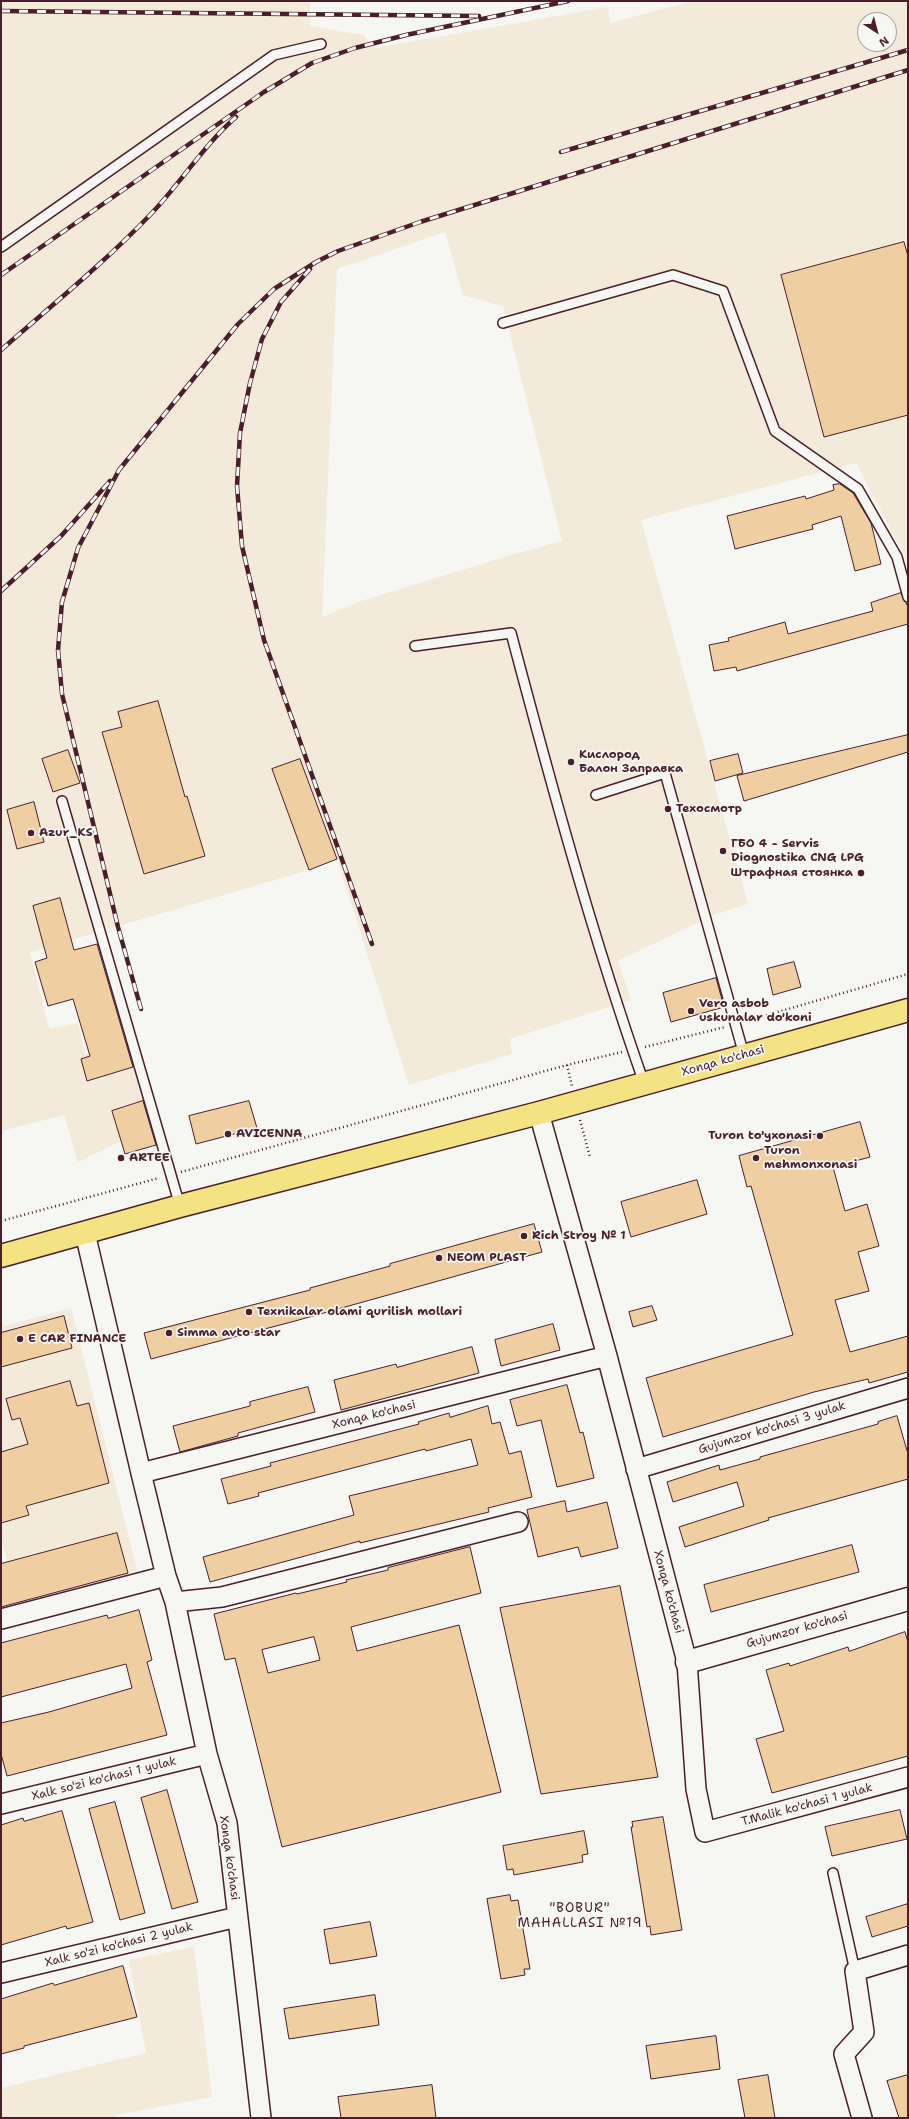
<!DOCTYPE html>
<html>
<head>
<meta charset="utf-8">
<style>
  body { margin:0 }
  #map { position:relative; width:909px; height:2119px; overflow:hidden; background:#f6f6f2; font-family:"Shantell Sans",sans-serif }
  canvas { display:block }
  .frame { position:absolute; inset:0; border:2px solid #4a1f2b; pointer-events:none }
  .north { position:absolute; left:857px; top:12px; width:40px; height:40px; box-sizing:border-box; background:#f6f6f2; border:1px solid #b1a0a2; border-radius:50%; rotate:144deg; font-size:11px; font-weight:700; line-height:16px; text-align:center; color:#4a1f2b }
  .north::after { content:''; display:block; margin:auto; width:14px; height:18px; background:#4a1f2b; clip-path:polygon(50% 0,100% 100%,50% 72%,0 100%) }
</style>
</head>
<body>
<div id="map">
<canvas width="909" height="2119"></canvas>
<div class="frame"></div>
<div class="north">N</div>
</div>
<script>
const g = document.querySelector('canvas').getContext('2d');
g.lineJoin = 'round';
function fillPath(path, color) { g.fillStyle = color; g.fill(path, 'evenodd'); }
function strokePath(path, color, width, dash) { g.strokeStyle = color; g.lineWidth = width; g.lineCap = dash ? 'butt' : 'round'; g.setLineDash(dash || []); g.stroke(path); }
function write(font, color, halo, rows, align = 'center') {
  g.font = font + ' "Shantell Sans",sans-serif'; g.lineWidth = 3.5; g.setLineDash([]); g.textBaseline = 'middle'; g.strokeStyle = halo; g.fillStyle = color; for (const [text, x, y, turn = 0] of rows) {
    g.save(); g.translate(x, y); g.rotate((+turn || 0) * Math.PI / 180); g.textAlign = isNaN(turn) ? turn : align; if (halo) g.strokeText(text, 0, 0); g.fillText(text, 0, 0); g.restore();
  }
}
const built = new Path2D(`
  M1,1H310V26L363,35L375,48L608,7L610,23L693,1H908V562L856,463L641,520L748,904L714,915L618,961L631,1000L510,1039L512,1054L409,1085L337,859L309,870L30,952L49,1029L78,1023L85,1054L128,1041L144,1101L112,1111L121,1141L78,1162L64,1115L1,1131ZM865,20H889V44H865ZM445,232L463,295L503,306L562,541L501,558L361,601L322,617L337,269Z
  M71,1308L139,1577L20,1608L1,1537V1327Z
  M194,1947L212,2097L115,2115V2118H1V2088L146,2053L129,1960Z`);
const building = new Path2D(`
  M904,242L908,256V415L824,437L781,275Z
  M840,484L853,493L871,523L881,564L855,571L841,516L812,525L813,529L735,549L727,516L805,496L806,499L834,490L833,485Z
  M901,593L908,607V624L737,671L736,667L714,671L709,645L729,641L728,638L785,622L788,634L873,611L871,603Z
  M158,701L185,797L187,796L205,856L144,874L102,732L122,727L118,712Z
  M908,735V752L744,801L737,776Z
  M68,750L80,783L53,792L42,759Z
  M738,754L743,773L715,781L710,761Z
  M300,759L337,859L309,870L272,769Z
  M34,802L44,842L17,849L7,810Z
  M60,898L74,950L97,944L133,1067L87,1081L81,1059L90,1056L73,999L48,1006L35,962L47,958L33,906Z
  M794,962L801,987L773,995L767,969Z
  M716,978L724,1007L671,1022L663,993Z
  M143,1101L156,1145L125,1154L112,1111Z
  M249,1101L257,1128L196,1144L189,1116Z
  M860,1122L870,1157L833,1167L845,1211L867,1204L879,1246L858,1252L869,1291L835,1300L850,1352L908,1336V1372L869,1383L868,1379L814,1392L663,1437L646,1378L793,1335L751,1186L747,1187L739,1156Z
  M697,1180L707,1214L631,1237L621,1202Z
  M534,1224L542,1252L295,1321L151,1359L144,1333L310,1290V1288L390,1266V1264Z
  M652,1306L657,1320L633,1327L629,1312Z
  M64,1316L72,1348L1,1367V1333Z
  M553,1324L560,1350L501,1366L495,1340Z
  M472,1347L479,1373L341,1410L334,1380L396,1364L397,1367Z
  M70,1381L77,1406L89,1403L109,1483L26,1506L29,1515L1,1523V1452L28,1444L20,1418L12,1420L6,1399Z
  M567,1385L580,1433L583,1432L594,1478L557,1487L541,1420L517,1426L510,1400Z
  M308,1387L315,1412L238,1433V1436L180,1452L173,1426L250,1406V1402Z
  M488,1406L492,1424L500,1422L509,1454L521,1451L532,1497L488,1508L489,1512L360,1543V1541L210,1582L203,1557L354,1515L349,1496L478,1465L471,1439L426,1451L425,1449L258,1493L259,1496L228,1504L221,1479L271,1466L270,1463L419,1424L418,1422L449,1413L450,1417Z
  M897,1416L908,1454V1479L768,1518L769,1520L685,1547L679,1527L744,1506L737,1482L673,1502L667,1482L719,1465L720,1470L760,1459V1457L878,1424V1422Z
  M565,1501L567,1512L607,1502L618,1548L581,1557L578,1547L538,1557L527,1510Z
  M117,1533L128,1573L1,1607V1564Z
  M852,1545L859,1572L711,1612L704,1585Z
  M470,1547L481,1593L351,1627L357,1651L459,1625L501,1792L282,1847L235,1658L225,1660L214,1614L296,1593L297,1594L347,1582L346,1580L388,1570V1568ZM314,1637L320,1660L268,1673L262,1650Z
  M620,1586L658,1777L541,1794L500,1608Z
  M139,1610L152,1660L147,1662L167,1735L7,1776L1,1754V1723L49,1712L132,1688L126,1664L1,1697V1643L107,1615L108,1618Z
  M905,1632L908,1642V1756L772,1793L756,1739L784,1731L766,1670L789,1663L790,1666L848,1647L849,1651Z
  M167,1790L198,1902L172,1909L141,1798Z
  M115,1802L145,1913L120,1920L89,1809Z
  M900,1810L907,1839L832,1856L825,1827Z
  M62,1811L93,1922L67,1929L66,1926L1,1945V1825L23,1818L24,1821Z
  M663,1817L682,1930L651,1935L650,1926L647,1927L631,1827H633L632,1822Z
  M584,1831L588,1854L582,1855L583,1862L514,1875L513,1869L507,1870L503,1846Z
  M510,1895L511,1901L518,1900L530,1969H524L525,1975L501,1979L487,1899Z
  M908,1904V1926L872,1937L866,1917Z
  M370,1922L377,1956L330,1964L324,1930Z
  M123,1966L137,2017L24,2046V2048L1,2054V1999L53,1983L54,1985Z
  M375,1995L379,2025L289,2039L284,2009Z
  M716,2036L720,2069L651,2079L646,2046Z
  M768,2075L775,2118H745L738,2080Z
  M908,2075V2118H899L887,2081Z
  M432,2085L436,2118H341L338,2097Z`);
const path = new Path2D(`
  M747,1021L908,974
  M645,1047L725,1027
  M567,1065L572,1086
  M580,1120L590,1157
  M181,1172L567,1065L622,1052
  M1,1221L159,1178`);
const service = new Path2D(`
  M1,247L274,55L321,44
  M503,323L673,275L723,291L775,431L858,489L897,557L908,597
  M415,646L511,633C551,784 592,935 644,1083
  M596,795L665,773L744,1055
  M62,801L180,1206
  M833,1873L855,1971`);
const minor = new Path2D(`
  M539,1113L607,1356L687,1662L696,1789L705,1832L908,1777
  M85,1233L141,1473L166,1576L175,1602L207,1754L227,1823L261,2118
  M636,1469L908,1388
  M141,1473L607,1356
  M175,1602L222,1597L518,1522
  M1,1619L166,1576
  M1,1804L207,1754
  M1,1973L237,1917
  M862,2118L844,2054L864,2032L855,1971L908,1955`);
const tertiary = new Path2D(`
  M687,1662L908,1599`);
const primary = new Path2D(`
  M1,1256L180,1206L539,1113L908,1010`);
const rail = new Path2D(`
  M1,11L479,16
  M561,152L908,50
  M310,269L281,302L262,339L250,383L240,433L237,486L242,546L264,640L372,944
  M1,275L264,92L312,63L355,48L406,35L568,1
  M1,350C51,306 104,263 150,215C180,184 203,146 236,117
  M1,591L61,536L110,481
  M141,1009L118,927L62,694L58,650L62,602L78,548L119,470L238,324L274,289L316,262L338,251L420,222L908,70`);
const markers = [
  [571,762,4,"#4a1f2b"],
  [668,809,4,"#4a1f2b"],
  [31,833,4,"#4a1f2b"],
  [723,851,4,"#4a1f2b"],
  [861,873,4,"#4a1f2b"],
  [691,1011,4,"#4a1f2b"],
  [228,1134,4,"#4a1f2b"],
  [820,1136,4,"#4a1f2b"],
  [121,1158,4,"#4a1f2b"],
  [756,1158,4,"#4a1f2b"],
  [524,1236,4,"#4a1f2b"],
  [439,1258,4,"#4a1f2b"],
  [249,1312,4,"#4a1f2b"],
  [169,1333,4,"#4a1f2b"],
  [20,1339,4,"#4a1f2b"]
];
const poiNames = [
  ["Кислород",579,755],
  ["Балон Заправка",579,769],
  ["Техосмотр",676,809],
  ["Azur_KS",39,833],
  ["ГБО 4 - Servis",731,844],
  ["Diognostika CNG LPG",731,858],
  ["Штрафная стоянка",853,873,"right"],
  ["Vero asbob",699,1004],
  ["uskunalar do'koni",699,1018],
  ["AVICENNA",236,1134],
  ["Turon to'yxonasi",812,1136,"right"],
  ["Turon",764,1151],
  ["mehmonxonasi",764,1165],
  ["ARTEE",129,1158],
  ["Rich Stroy № 1",532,1236],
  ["NEOM PLAST",447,1258],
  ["Texnikalar olami qurilish mollari",257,1312],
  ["Simma avto star",177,1333],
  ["E CAR FINANCE",28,1339]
];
const streetNames = [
  ["Xonqa ko'chasi",723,1061,-16],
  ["Xonqa ko'chasi",374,1415,-14],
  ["Gujumzor ko'chasi 3 yulak",772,1428,-17],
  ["Xonqa ko'chasi",668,1592,75],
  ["Gujumzor ko'chasi",797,1630,-16],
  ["Xalk so'zi ko'chasi 1 yulak",104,1779,-14],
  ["T.Malik ko'chasi 1 yulak",807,1805,-15],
  ["Xonqa ko'chasi",229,1858,82],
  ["Xalk so'zi ko'chasi 2 yulak",119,1945,-14]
];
const neighbourhoodNames = [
  ["\"BOBUR\"",580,1909],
  ["MAHALLASI №19",580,1924]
];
fillPath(built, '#f4eada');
fillPath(building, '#efcfa1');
strokePath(building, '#4a1f2b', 1);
strokePath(service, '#4a1f2b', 12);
strokePath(minor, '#4a1f2b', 22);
strokePath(tertiary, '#4a1f2b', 25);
strokePath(primary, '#4a1f2b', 25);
strokePath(path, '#4a1f2b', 2.5, [1, 3]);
strokePath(service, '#f6f6f2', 9);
strokePath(minor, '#f6f6f2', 19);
strokePath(tertiary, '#f6f6f2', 22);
strokePath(primary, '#f4e382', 22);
strokePath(rail, '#4a1f2b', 4.5);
strokePath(rail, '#f6f6f2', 3, [9]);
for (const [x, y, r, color] of markers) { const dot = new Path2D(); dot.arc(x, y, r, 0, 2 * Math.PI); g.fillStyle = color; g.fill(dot); strokePath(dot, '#f6f6f2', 1.5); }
write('bold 12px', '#4a1f2b', '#f6f6f2', poiNames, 'left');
write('12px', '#4a1f2b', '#f6f6f2', streetNames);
g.letterSpacing = '1px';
write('13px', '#4a1f2b', '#f6f6f2', neighbourhoodNames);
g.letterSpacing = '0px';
</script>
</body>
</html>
